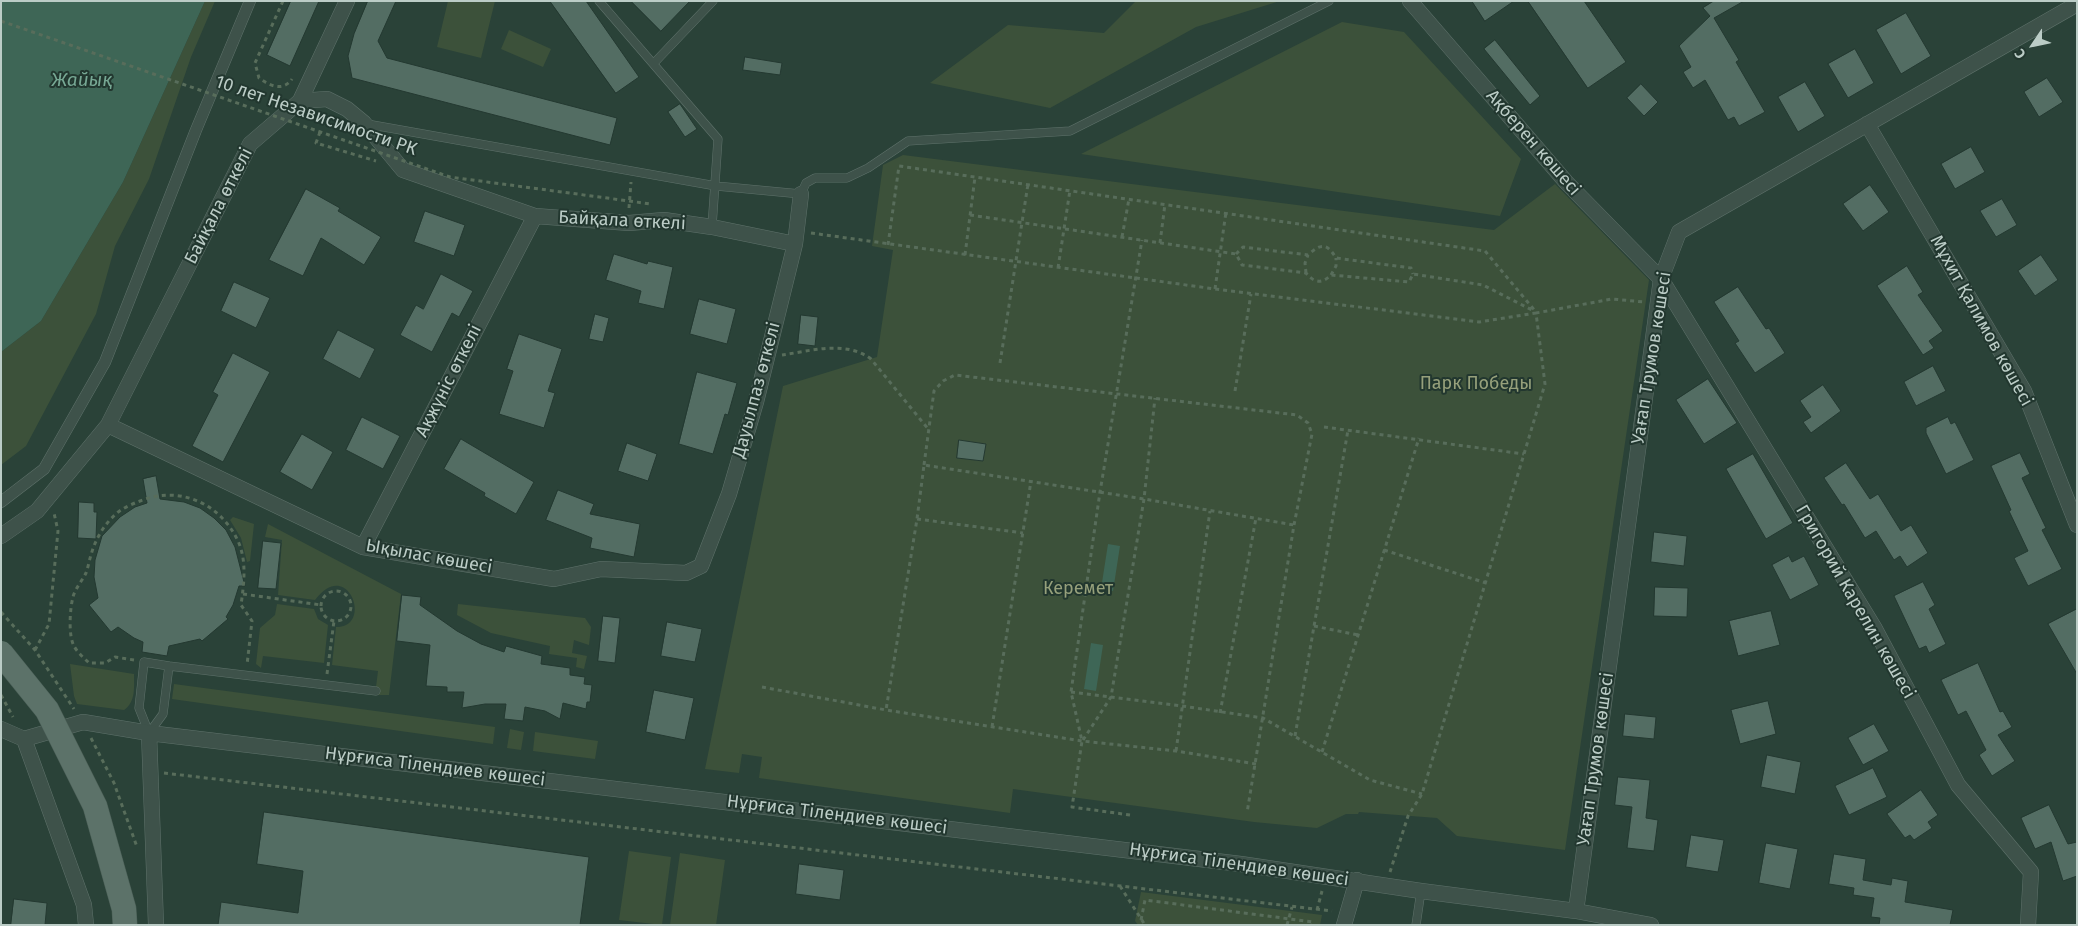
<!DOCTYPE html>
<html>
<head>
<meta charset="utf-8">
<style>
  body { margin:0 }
  #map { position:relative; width:2078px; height:926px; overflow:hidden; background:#2a4238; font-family:"Fira Sans",sans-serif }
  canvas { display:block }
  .frame { position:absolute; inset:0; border:2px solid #bbccc6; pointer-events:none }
  .north { position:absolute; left:2008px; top:20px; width:50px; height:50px; -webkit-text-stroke:4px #22372f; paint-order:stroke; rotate:236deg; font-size:14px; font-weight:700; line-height:20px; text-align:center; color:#bbccc6 }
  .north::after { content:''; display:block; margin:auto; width:18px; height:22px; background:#bbccc6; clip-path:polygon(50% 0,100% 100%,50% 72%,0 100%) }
</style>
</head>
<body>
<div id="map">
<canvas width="2078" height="926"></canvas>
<div class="frame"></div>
<div class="north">С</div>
</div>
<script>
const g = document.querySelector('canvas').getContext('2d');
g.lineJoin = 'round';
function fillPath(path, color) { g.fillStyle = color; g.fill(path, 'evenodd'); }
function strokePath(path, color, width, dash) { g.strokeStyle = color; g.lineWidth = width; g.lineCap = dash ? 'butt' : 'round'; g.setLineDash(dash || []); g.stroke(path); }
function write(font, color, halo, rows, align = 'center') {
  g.font = font + ' "Fira Sans",sans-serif'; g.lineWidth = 4; g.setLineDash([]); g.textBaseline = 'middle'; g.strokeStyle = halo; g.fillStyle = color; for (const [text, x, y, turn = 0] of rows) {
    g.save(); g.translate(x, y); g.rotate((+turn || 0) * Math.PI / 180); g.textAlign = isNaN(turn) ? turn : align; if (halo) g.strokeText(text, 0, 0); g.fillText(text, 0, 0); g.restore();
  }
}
const green = new Path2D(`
  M205,1H215L191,57L149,179L115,246L96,314L26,446L1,465V352L41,321L123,182Z
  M448,1H495L481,58L437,47Z
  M1136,1H1280L1196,27L1050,108L930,83L1008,25L1104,33Z
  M1342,22L1404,32L1521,159L1500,216L1081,154Z
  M509,30L551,49L543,67L501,49Z
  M903,155L1494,230L1555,184L1649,280L1565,850L1457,836L1437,818L1359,812L1358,814H1346L1317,828L1254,822L1013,789L1010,813L759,778L762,757L742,754L739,773L705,769L783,386L877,357L893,250L872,246L883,165Z
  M233,517L254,524L250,561L247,562L241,538L230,520Z
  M268,524L401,594L389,695H375L378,671L332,665L336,627C374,628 348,556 315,600L278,595L282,540L265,537Z
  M277,604L314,609L318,619L328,625L324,663L263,656L261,668L256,664L260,628L275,615Z
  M458,604L585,618L591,627L589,645L574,640L572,653L587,656L584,669L576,667L577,658L549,654L550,646L491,633L457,615Z
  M70,664L134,674C134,687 136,702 124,710L77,704L74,696Z
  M174,684L495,727L493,744L172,699Z
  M510,729L524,732L521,750L507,748Z
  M535,732L598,741L595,759L533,751Z
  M629,851L671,857L662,925L619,920Z
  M680,853L725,860L716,925H670Z
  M1141,892L1322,915L1320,925H1138L1135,921Z`);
const water = new Path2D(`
  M1,1H205L123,182L41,321L1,352Z
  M1108,544L1120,546L1113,591L1101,589Z
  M1091,643L1103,645L1096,691L1084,689Z`);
const building = new Path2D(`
  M291,1H319L290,66L267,55Z
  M368,1H396L378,41L387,58L617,118L610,145L352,78L348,56L354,34Z
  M550,1H586L639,77L616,93Z
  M631,1H690L661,31Z
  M1472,1H1514L1485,21Z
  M1528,1H1584L1626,62L1588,88Z
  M1714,1H1744L1714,18L1739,60L1736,62L1765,112L1739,126L1734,117L1728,120L1705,80L1693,88L1683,72L1691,67L1679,46L1710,16L1703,8Z
  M1906,13L1931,56L1901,74L1876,30Z
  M1495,40L1540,96L1530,105L1484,49Z
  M1855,49L1874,83L1848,98L1828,64Z
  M745,57L782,63L780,75L743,70Z
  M2047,78L2063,102L2039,117L2024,92Z
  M1805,82L1825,116L1798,132L1778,97Z
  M1641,84L1658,102L1644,116L1627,98Z
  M680,104L697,129L685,137L668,112Z
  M1971,147L1985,172L1955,189L1941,164Z
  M1870,185L1889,212L1863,231L1843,204Z
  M306,189L340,208L338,211L381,237L364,265L321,238L303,276L269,260Z
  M2002,199L2017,225L1996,237L1980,211Z
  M425,211L465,225L454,256L414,242Z
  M614,254L647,264L648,261L673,267L664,309L638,303L641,291L606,280Z
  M2041,255L2058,280L2035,296L2018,271Z
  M1907,266L1923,292L1918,295L1943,331L1929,341L1934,348L1923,355L1877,286Z
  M441,274L473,291L459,317L452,313L432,352L400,335L416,305L423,309Z
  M234,282L270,298L256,328L221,311Z
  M1738,287L1766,329L1769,328L1785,353L1755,373L1735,343L1739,341L1714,302Z
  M699,299L736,309L727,344L690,334Z
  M595,314L609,318L603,342L589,339Z
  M801,315L818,317L815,346L798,344Z
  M338,330L375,349L360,379L323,359Z
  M519,334L562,349L548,391L555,393L544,428L499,414L513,371L507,369Z
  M233,353L270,372L223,462L192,446L218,395L213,392Z
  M1933,366L1946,391L1916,406L1904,382Z
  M697,372L737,383L728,415L725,414L713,454L679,444Z
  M1708,379L1737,423L1704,444L1676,400Z
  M1823,385L1841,411L1811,433L1803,422L1811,417L1800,401Z
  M362,417L400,436L383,469L346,450Z
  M1948,417L1951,424L1955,422L1974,460L1946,474L1926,433V428Z
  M302,434L333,452L312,490L280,472Z
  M461,439L534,482L516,514L484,496L485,493L444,469Z
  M959,440L986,444L983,461L957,458Z
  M627,443L657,454L648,481L618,471Z
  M2020,453L2030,474L2022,478L2046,528L2042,530L2062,569L2028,586L2014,558L2028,551L2009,511L2011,510L1991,466Z
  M1753,454L1793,523L1766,539L1726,469Z
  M1846,463L1870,499L1878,494L1901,531L1911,525L1928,553L1907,567L1900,556L1894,560L1876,531L1865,538L1844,504L1842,505L1824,478Z
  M156,476L160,499L184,502L200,508L214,518L226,530L235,547L245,586H239L233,605L226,617L228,619L202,641L200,639L169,646L167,656L142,652L143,642L134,638L118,627L111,632L89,605L98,598L94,577L95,560L102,536L120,517L135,507L147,503L143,479Z
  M558,490L594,504L590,514L640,524L634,557L590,548L592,538L546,520Z
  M79,502L94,503V512H97L96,539L78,538Z
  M1654,532L1687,536L1684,566L1651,562Z
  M263,541L281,543L276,589L258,588Z
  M1789,556L1792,562L1804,556L1819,585L1790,600L1772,565Z
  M1923,582L1935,605L1929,609L1946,644L1929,653L1926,646L1919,649L1894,596Z
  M1655,587L1688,588L1687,617L1654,616Z
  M402,595L421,597L420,605L457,631L481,644L504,652L506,646L542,656L541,664L570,668V675L585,677L584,684L592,685L590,702H587L586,709L563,703L560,719L545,711L525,707L523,721L504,719L506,704H485L462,708L464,692H447V687L426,686L430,645L397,641Z
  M2077,609V674L2048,624Z
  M1771,611L1780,645L1738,656L1729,621Z
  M603,616L620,618L615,663L598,661Z
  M667,622L702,629L695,662L661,656Z
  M1978,663L2000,712L2003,711L2012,727L1998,735L2015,761L1992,776L1979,755L1986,750L1966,711L1958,715L1941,680Z
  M654,690L694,698L685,740L646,732Z
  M1768,701L1776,734L1740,744L1731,710Z
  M1625,714L1656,717L1654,739L1623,736Z
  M1874,724L1889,751L1863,765L1848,738Z
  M1767,755L1801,762L1795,794L1761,787Z
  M1873,768L1887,797L1849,815L1835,786Z
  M1618,777L1650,780L1646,818L1658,820L1654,851L1627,848L1632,807L1615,805Z
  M1921,790L1938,815L1928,822L1932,828L1914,840L1910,835L1905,838L1887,814Z
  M2049,805L2068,844L2077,842V876L2063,881L2051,842L2035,849L2021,818Z
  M264,812L589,857L580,925H218L221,902L298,913L303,871L257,864Z
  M1691,835L1724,840L1718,872L1686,867Z
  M1766,843L1798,849L1790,889L1759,883Z
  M1834,854L1866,859L1863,880L1891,885L1892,878L1908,881L1905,902L1953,910L1950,925H1879L1880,918L1871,917L1874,898L1853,895L1854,888L1829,884Z
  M799,864L844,870L840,900L796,894Z
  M14,899L47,903L45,925H11Z`);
const path = new Path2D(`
  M283,1L255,63L259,78C270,86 283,92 292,79
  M320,132L316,143L376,161
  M629,201L650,204
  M629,208L631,182
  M970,215L1236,254L1242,265L1306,273C1314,283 1322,284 1331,275L1409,282L1413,274L1483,285L1534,311
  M811,233L1215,289L1479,322L1536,313
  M1122,237L1129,199
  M1160,243L1165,204
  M888,245L899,166L1485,251L1536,312
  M1236,254L1243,247L1308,255C1321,243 1327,243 1336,258L1411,268L1413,274
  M965,255L975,177
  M1058,268L1070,190
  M1306,273L1305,263L1308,255
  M1331,275L1336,266V258
  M1215,289L1226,212
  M782,355C810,351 846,340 871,359L929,430
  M1000,363L1028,184
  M1235,391L1251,294
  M1324,427L1524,454
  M924,465L934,391L943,381L955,375L1297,415L1308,423L1312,434L1294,525L1247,813
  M917,519L1023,533
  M1384,550L1486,583
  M321 606a15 15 0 1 1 30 0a15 15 0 1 1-30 0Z
  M243,594L321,605
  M1,612L35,650L74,709
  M1314,626L1358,635
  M35,650L49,624L58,531L54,513
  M134,660L115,657L105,663H89C84,658 77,652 74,646C68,635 70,608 73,597C75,589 82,581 86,573C88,568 89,561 91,555C95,540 104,524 117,513C123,508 132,504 140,501C179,485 220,503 238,541C247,561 244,583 241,605L252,621L247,665
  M327,674L334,621
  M762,687L886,710
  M1071,692L1182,706L1263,718L1370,780L1422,794
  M1,695L13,717
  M1220,713L1256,518
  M992,727L1031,481
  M1295,736L1348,430
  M91,738L114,783L137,847
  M1083,740L1111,697L1144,499L1155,398
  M1176,751L1210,511
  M1322,752L1419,438
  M1256,764L1176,751L1082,741L886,710L917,519L924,465L1144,499L1294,525
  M164,773L1332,911
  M1130,815L1072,807L1082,741L1071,692L1100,492L1142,240
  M1390,872L1408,816L1422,794L1545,384L1536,313L1612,299L1644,302
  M1120,886L1145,925
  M1317,910L1322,891
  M1141,920L1145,900L1313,922L1312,925
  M1287,925L1292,907`);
const service = new Path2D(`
  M599,1L718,139L712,227
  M654,63L713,1
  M367,124L716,186L801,194L806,183L815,178H847L868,168L908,141L1070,131L1329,1
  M149,733L163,714L169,666L376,691
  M149,733L139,708L144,662L169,666
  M1416,925L1421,891`);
const pedestrian = new Path2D(`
  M1,502L44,469L105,362L196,130L250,1`);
const minor = new Path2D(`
  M1410,1L1566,182L1661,279L1875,629L1958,785L2031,872L2028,925
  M300,101L347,1
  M1867,124L2024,391L2077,525
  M108,425L363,547L554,579L601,569L686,573L701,566L729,494L756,402L795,244L801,194
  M1,536L37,511L108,425L250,144L300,101L327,99L347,109L364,123L403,170L535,216L629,223L664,220L712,227L795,244
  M363,547L535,216
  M1,729L24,739
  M149,733L156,925
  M24,739L83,722L149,733L1241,864L1421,891L1576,911L1651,925
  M24,739L84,905L86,925
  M1576,911L1661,279L1679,232L2077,4
  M1344,925L1357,880`);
const pathBridge = new Path2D(`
  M1,21L450,177L629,201`);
const primaryBridge = new Path2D(`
  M1,653L47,710L95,806L124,909L125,925`);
const streetNames = [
  ["10 лет Независимости РК",316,116,19],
  ["Ақберен көшесі",1533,143,49],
  ["Байқала өткелі",219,206,-63],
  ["Байқала өткелі",622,221,3],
  ["Мұхит Қалимов көшесі",1981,321,61],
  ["Уағап Трумов көшесі",1652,358,-81],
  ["Ақжүніс өткелі",449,381,-63],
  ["Дауылпаз өткелі",757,390,-75],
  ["Ықылас көшесі",429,557,10],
  ["Григорий Карелин көшесі",1855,602,60],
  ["Уағап Трумов көшесі",1596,759,-82],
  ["Нұрғиса Тілендиев көшесі",435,767,7],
  ["Нұрғиса Тілендиев көшесі",837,815,7],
  ["Нұрғиса Тілендиев көшесі",1239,865,8]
];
const parkNames = [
  ["Парк Победы",1476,384],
  ["Керемет",1078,589]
];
const waterNames = [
  ["Жайық",82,81]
];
fillPath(green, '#3c513a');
fillPath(water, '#3e6656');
fillPath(building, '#536d63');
strokePath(building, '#243931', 1);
strokePath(service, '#5f726b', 9);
strokePath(pedestrian, '#5f726b', 12);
strokePath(minor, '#5f726b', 16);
strokePath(path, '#586d5b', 3, [4, 4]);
strokePath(service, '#3e524a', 8);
strokePath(pedestrian, '#3e524a', 11);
strokePath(minor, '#3e524a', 15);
strokePath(primaryBridge, '#4a5e56', 25, []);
strokePath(pathBridge, '#586d5b', 3, [4, 4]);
strokePath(primaryBridge, '#5c7269', 24);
write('18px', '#bbccc6', '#22372f', streetNames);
write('18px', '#96a07b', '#22372f', parkNames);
write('italic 19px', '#77a894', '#22372f', waterNames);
</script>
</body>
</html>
